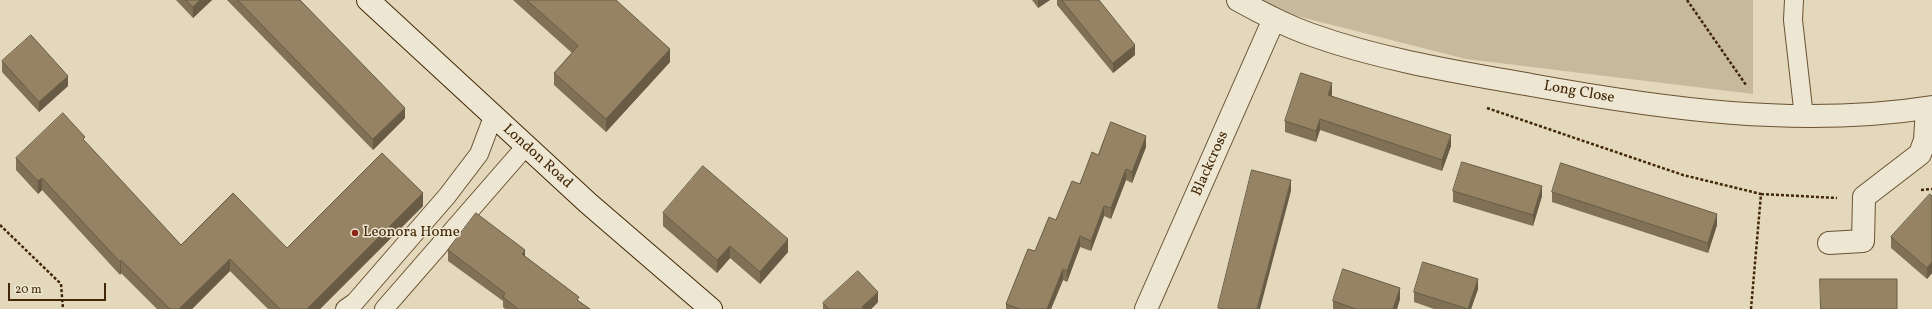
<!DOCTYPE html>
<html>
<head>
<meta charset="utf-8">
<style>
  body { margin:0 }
  #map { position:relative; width:1932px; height:309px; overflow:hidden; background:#e3d8bb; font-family:Vollkorn,serif }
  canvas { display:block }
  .scale { position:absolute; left:8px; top:283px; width:98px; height:18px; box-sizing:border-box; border:2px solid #412705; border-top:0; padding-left:5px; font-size:12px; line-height:14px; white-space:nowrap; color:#412705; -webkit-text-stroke:3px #ede6d3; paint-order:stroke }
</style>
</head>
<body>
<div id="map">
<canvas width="1932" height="309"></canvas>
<div class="scale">20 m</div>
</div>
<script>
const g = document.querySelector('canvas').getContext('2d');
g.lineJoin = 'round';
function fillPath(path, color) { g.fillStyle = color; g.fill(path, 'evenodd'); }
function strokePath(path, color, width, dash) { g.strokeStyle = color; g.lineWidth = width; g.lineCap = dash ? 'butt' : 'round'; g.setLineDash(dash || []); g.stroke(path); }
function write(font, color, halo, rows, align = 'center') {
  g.font = font + ' Vollkorn,serif'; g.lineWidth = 3; g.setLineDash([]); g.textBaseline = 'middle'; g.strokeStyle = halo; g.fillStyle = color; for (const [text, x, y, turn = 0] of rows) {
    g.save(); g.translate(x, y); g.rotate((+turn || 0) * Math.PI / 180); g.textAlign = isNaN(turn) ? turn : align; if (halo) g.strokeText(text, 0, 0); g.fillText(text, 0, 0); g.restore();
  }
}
const green = new Path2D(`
  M1257,0H1753V94L1466,59L1289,14Z`);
const path = new Path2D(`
  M1687,0L1746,85
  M1487,108L1683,175L1761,194L1751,309
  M1921,190L1932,189
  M1761,194L1837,198
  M0,225L61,284L63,309`);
const lane = new Path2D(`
  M1794,0L1793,20L1804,117
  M345,309L355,302L447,196L479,154L493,117
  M384,309L526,146`);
const street = new Path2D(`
  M1238,0C1262,13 1286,26 1312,35C1382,60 1458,72 1531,85C1664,109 1798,128 1932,107
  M1829,243L1863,241L1864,197L1920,154L1925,140L1927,108
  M1146,309L1274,19`);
const secondary = new Path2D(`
  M368,0L588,203L711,309`);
const wall = new Path2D(`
  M176,0H212L193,18Z
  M227,0H300L405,118L373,150Z
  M513,0H616L670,62L606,132L554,85V73L572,53Z
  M1032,0H1050L1038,8Z
  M1057,0H1099L1135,55L1113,73L1057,5Z
  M2,61L68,86L39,112L2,72Z
  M1332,94V96L1451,146L1442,171L1320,130L1316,142L1285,132V121Z
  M85,142L181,245L287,248L423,206L320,309H268L230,271L192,309H157L121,273L120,275L42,190L38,194L16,170V158Z
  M1146,147L1132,183L1126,180L1111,219L1104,216L1091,251L1080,247L1067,282L1063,280L1051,309H1006V304L1035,251L1098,155Z
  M1453,191L1542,196L1533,226L1453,202Z
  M1552,192L1717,225L1708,253L1552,202Z
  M1932,196V273L1927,279L1891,248V237Z
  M663,213L788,252L760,284L730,258L717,273L663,226Z
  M448,250L525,256L579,301L590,309H505L503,307V301L448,261Z
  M1478,289L1471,309H1434L1414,302V292Z
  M1400,299L1397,309H1333V301Z
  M878,302L871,309H823V303Z`);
const shadedWall = new Path2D(`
  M200,0H212L193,18V7Z
  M1038,0H1050L1038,8Z
  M1135,45V55L1113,73V63Z
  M670,49V62L606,132V119Z
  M68,76V86L39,112V102Z
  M1332,83V94L1328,105V95Z
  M405,108V118L373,150V139Z
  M1320,119V130L1316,142V131Z
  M1451,135V146L1442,171V160Z
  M1146,136V147L1132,183V172Z
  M1126,169V180L1111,219V208Z
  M42,178V190L38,194V181Z
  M1291,180V191L1260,309H1257Z
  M1542,186V196L1533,226V215Z
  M423,193V206L320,309H307Z
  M1104,206V216L1091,251V241Z
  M1717,214V225L1708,253V243Z
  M1080,236V247L1067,282V271Z
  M788,239V252L760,284V272Z
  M730,246V258L717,273V260Z
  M525,250V261L522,254Z
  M230,259V271L192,309H179Z
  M121,260V273L120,275V262Z
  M1932,262V273L1927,279V268Z
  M1063,269V280L1051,309H1047Z
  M1478,279V289L1471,309H1468Z
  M1400,288V299L1397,309H1393Z
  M878,292V302L871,309H862V307Z`);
const building = new Path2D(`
  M186,0H200L193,7Z
  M238,0H300L405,108L373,139Z
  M527,0H616L670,49L606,119L554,73L578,46Z
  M1062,0H1099L1135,45L1113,63Z
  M31,35L68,76L39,102L2,61Z
  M1301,73L1332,83L1328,95L1451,135L1442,160L1320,119L1316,131L1285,121Z
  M63,113L85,137L83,139L181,245L233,193L287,248L382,153L423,193L307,309H280L230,259L179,309H170L121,260L120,262L42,178L38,181L16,158Z
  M1111,122L1146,136L1132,172L1126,169L1111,208L1104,206L1091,241L1080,236L1067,271L1063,269L1047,309H1020L1006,304L1028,249L1035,251L1049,217L1056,220L1072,181L1080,184L1092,152L1098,155Z
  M1462,162L1542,186L1533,215L1453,191Z
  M1561,163L1717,214L1708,243L1552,192Z
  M703,166L788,239L760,272L730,246L717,260L663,213Z
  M1252,170L1291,180L1257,309H1224L1218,308Z
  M1930,194L1932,196V262L1927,268L1891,237Z
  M476,213L525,250L522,254L579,297L577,300L590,309H518L503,297L505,293L448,250Z
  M1423,262L1478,279L1468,309L1414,292Z
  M1343,269L1400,288L1393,309H1356L1333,301Z
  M858,271L878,292L862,307L864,309H829L823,303Z
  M1820,279H1897V309H1821Z`);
const markers = [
  [355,233,4,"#8f2418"]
];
const streetNames = [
  ["Long Close",1579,93,10],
  ["London Road",537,157,42],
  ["Blackcross",1211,164,-66]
];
const poiNames = [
  ["Leonora Home",363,233]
];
fillPath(green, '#c7ba9c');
strokePath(lane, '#6a5332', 20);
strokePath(street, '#6a5332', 24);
strokePath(secondary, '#412705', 24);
strokePath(path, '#412705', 2.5, [3, 2]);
strokePath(lane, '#ede6d3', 18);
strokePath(street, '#ede6d3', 22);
strokePath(secondary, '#ede6d3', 22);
fillPath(wall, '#807156');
fillPath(shadedWall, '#685c46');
fillPath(building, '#958364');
strokePath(building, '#685c46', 1);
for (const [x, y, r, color] of markers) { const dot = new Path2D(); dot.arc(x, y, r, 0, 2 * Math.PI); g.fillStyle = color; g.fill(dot); strokePath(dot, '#ede6d3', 1.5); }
write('15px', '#412705', '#ede6d3', streetNames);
write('15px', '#412705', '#ede6d3', poiNames, 'left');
</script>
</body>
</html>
